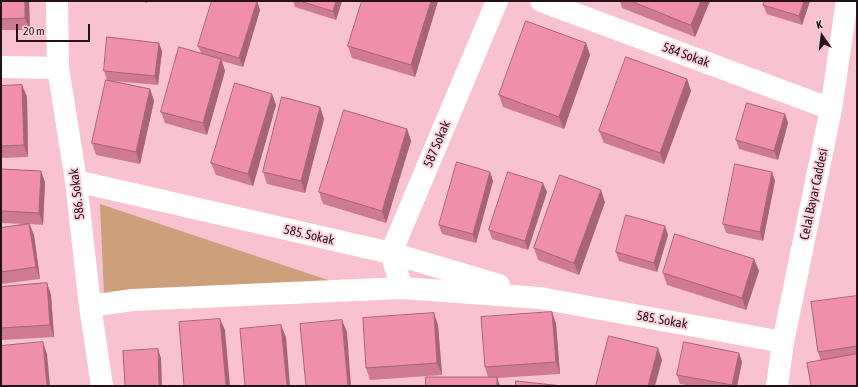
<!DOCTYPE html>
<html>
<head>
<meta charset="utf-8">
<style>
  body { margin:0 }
  #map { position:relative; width:858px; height:387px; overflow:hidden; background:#f8c2d0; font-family:"Asap Condensed",sans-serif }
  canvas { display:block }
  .frame { position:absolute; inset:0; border:2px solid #251218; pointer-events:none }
  .north { position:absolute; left:802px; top:16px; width:40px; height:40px; -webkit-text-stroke:3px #ffd3dd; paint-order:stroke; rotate:346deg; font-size:11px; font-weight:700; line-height:16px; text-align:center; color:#251218 }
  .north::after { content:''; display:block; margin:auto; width:14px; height:18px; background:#251218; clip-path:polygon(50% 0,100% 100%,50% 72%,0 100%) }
  .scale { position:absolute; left:16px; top:24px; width:74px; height:18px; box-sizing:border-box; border:2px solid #251218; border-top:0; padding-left:5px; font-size:12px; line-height:14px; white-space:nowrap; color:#251218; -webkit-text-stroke:3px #ffd3dd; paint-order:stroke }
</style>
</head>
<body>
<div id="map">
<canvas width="858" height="387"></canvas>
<div class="frame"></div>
<div class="north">K</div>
<div class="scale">20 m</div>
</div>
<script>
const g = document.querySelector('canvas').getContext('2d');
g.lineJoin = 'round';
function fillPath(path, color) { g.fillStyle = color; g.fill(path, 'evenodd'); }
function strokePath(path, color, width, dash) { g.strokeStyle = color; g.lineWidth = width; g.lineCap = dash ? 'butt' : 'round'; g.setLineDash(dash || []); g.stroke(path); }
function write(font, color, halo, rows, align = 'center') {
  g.font = font + ' "Asap Condensed",sans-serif'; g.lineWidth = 4; g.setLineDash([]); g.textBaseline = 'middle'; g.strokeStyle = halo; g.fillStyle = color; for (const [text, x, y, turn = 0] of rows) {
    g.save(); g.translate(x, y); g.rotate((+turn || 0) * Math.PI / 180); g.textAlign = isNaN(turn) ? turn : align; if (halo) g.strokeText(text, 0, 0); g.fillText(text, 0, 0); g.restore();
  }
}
const green = new Path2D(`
  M100,204L343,285L104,294Z`);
const minor = new Path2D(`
  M57,1L58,68L76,181L90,306L102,386
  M541,1L831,109
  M1,67L58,68
  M76,181L391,253L499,285
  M402,288L391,253L497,1
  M90,306L133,300L402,288L540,298L783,342
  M777,386L783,342L831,109L847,1`);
const wall = new Path2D(`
  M1,1H29L30,30H1Z
  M141,1H148L147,3Z
  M257,1L260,10L243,67L222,61L225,71L207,135L165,123L161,112L201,53L198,46Z
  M293,1H342L336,20L295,7Z
  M438,1L415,77L352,58L348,46Z
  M620,1H710L695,37L622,8Z
  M810,1L802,25L767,14L763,5Z
  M586,43L590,55L564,129L503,107L499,95Z
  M162,51L158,85L113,81L150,89L154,101L140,164L96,155L92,143L107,80L104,71Z
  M687,79L691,91L664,164L604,143L599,131Z
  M22,85L27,97L28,157L1,158V86Z
  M272,94L276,105L253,186L216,175L211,163Z
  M320,107L324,119L305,193L267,184L263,172Z
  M785,114L788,123L778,160L739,149L736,140Z
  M407,129L411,141L386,223L323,204L319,192Z
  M1,169L45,182L43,225L30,224L34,235L40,279L1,284V228L25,224L1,223Z
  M490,172L493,181L476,243L442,234L439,225Z
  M772,172L775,181L763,241L726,233L723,224Z
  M547,192L528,250L492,239L489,230Z
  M605,202L579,275L538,260L534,248Z
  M668,235L657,272L619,261L616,252Z
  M754,259L759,271L746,310L667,285L663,273Z
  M47,283L51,295L54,337L1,340V287Z
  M857,296V386L821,361L818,352Z
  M552,312L556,324L560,374L497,378L500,386H426L488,377L485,367Z
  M438,325L442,375L370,380L366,368Z
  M739,353L742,362L737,386H693L680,384L677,375Z`);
const shadedWall = new Path2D(`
  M25,1H29L30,30L25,18Z
  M257,1L260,10L243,67L239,58Z
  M336,1H342L336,20L333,11Z
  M431,1H438L415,77L411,65Z
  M701,1H710L695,37L691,25Z
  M804,1H810L802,25L799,16Z
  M159,43L162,51L158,85L155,76Z
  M586,43L590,55L564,129L559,117Z
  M221,59L225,71L207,135L203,123Z
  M687,79L691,91L664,164L660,153Z
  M22,85L27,97L28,157L24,145Z
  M150,89L154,101L140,164L136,152Z
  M272,94L276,105L253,186L248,174Z
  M320,107L324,119L305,193L301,181Z
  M785,114L788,123L778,160L774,151Z
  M407,129L411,141L386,223L382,211Z
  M41,171L45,182L43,225L39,213Z
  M490,172L493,181L476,243L473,234Z
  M772,172L775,181L763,241L760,232Z
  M543,183L547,192L528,250L525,241Z
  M601,190L605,202L579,275L574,263Z
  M29,224L34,235L40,279L36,267Z
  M665,226L668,235L657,272L654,263Z
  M754,259L759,271L746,310L742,298Z
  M47,283L51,295L54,337L50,325Z
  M552,312L556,324L560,374L556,362Z
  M434,313L438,325L442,375L437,363Z
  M220,319L225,330L230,386H226Z
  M342,320L347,332L351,386H348Z
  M281,325L286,337L290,386H287Z
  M43,342L47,354L50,386H47Z
  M658,348L662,360L655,386H648Z
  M158,349L161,358L162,386H159Z
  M739,353L742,362L737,386H732Z
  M497,377L500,386H497Z`);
const building = new Path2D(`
  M1,1H25V18L1,19Z
  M212,1H257L239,58L198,46Z
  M300,1H336L333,11Z
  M362,1H431L411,65L348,46Z
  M631,1H701L691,25Z
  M765,1H804L799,16L763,5Z
  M526,21L586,43L559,117L499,95Z
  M107,37L159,43L155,76L104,71Z
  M179,47L221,59L203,123L161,112Z
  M626,57L687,79L660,153L599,131Z
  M106,80L150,89L136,152L92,143Z
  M235,83L272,94L248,174L211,163Z
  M22,85L24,145L1,146V86Z
  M282,97L320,107L301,181L263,172Z
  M747,103L785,114L774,151L736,140Z
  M344,110L407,129L382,211L319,192Z
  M457,162L490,172L473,234L439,225Z
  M735,164L772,172L760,232L723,224Z
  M1,169L41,171L39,213L1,211Z
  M508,172L543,183L525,241L489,230Z
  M560,175L601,190L574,263L534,248Z
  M626,215L665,226L654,263L616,252Z
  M29,224L36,267L1,272V228Z
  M675,234L754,259L742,298L663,273Z
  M47,283L50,325L1,328V287Z
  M857,296V346L818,352L811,302Z
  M552,312L556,362L485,367L481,317Z
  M434,313L437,363L366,368L363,318Z
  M220,319L226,386H184L179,322Z
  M342,320L348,386H306L300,324Z
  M281,325L287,386H245L240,329Z
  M609,336L658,348L648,386H596Z
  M43,342L47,386H1V346Z
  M684,342L739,353L732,385L677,375Z
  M158,349L159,386H125L123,351Z
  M857,354V386H811L807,363Z
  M426,377H497V386H426Z
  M516,381L563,386H516Z`);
const streetNames = [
  ["584 Sokak",686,55,20],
  ["587 Sokak",437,144,-67],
  ["586. Sokak",77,194,-97],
  ["Celal Bayar Caddesi",814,194,-78],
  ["585. Sokak",309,235,13],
  ["585. Sokak",662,320,10]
];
fillPath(green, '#cca07a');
strokePath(minor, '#fff', 22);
fillPath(wall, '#ce7b92');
fillPath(shadedWall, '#a86477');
fillPath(building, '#f08faa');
strokePath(building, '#a86477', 1);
write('13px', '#251218', '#ffd3dd', streetNames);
</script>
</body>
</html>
